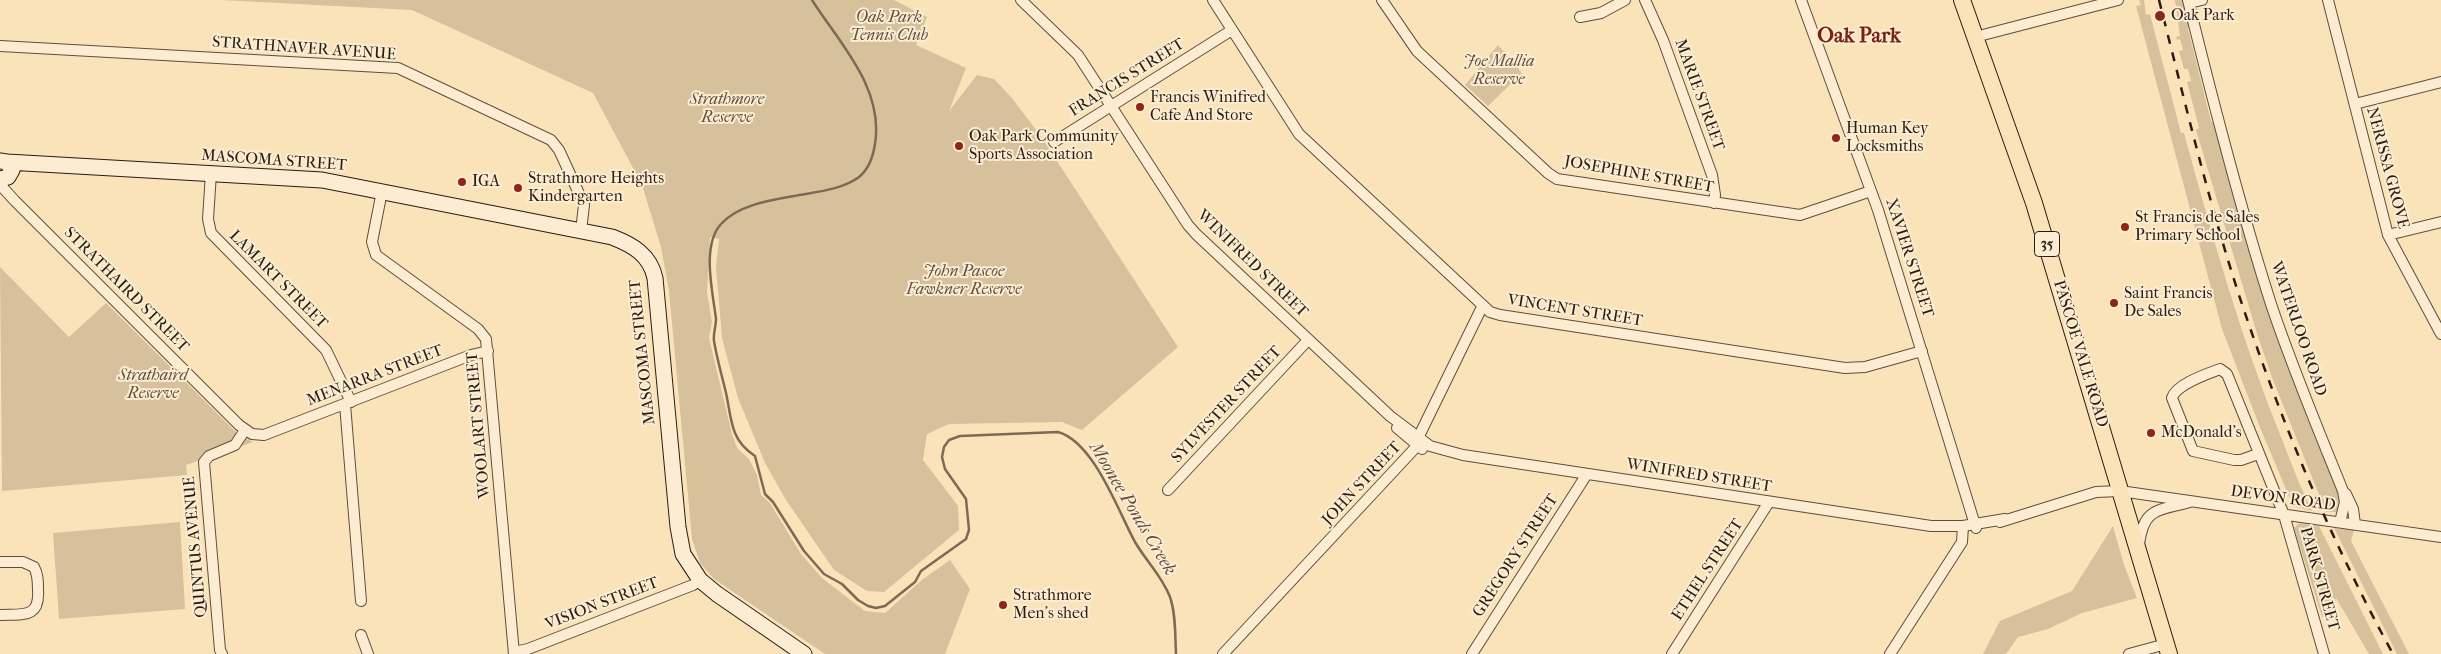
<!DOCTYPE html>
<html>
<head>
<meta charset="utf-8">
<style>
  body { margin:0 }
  canvas { display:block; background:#fbe3b9 }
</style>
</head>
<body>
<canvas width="2441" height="654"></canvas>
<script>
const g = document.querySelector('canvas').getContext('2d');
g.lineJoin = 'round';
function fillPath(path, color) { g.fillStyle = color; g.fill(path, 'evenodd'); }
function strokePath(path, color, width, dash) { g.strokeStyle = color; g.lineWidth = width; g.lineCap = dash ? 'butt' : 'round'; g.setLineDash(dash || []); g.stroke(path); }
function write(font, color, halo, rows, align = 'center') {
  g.font = font + ' "IM FELL French Canon",serif'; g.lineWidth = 4; g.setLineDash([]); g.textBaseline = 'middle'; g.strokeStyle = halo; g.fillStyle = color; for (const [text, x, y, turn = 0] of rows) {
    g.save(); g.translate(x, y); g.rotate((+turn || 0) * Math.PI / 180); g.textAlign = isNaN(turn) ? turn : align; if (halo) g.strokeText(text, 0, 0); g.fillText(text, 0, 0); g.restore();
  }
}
const green = new Path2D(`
  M220,0H894L927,17L916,45L966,68L949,111L977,75L994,79L1011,97L1040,135L1178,347L1082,430L1062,422L949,424L927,434L923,460L958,506L959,530L884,592L867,591L834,570L786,500L765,463L738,398L722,338L716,267L719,239L710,237L707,292L712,322L709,338L732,434L737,448L749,459L757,475L761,495L770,503L801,554L822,578L865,611L885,613L923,579L950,560L970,589L945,654H825L714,579L700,563L692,539L669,291L661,247L642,185L593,93L412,10Z
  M2139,0H2144L2146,15L2150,14L2181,133H2184C2212,236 2241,338 2281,437C2291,462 2300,487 2312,511L2293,506L2259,425L2222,329L2136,6L2141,5Z
  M2175,0H2184L2190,23L2188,29L2211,121L2215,125L2341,497V508L2337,512H2326L2273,380L2258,337L2196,130L2199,128L2187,82L2191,81L2188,69H2184L2179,51L2183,50L2180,39L2177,40L2176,37L2180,36Z
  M1498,45L1522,73L1488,106L1465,85Z
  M0,267L69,337L106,303L237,433L253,442L186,465L187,475L2,491Z
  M180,522L185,609L59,619L53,533Z
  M2299,523L2319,526L2383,654H2369L2336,598L2332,615L2322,617L2294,528Z
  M2113,526L2124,565L2137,598L2082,613L2048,629L2018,637L2006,654H1983L2000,621L2072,591Z
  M2334,528L2354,530L2351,541L2409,654H2397Z`);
const stream = new Path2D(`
  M812,0C840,44 884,88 875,144C873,157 869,169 859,177C842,190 814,192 794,196C771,200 738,205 721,224C701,246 713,293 716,319C716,326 713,334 714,341C717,359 722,376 726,393C729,406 730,421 735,433C739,443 746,450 755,456L765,494L773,502L804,551L824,574L842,584L858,600L868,606L876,608L885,606L915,582L921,571L966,539L969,530L966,499L945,469L942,457L944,447L949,440L960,436L1058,432C1094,442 1118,511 1135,542C1146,561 1162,576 1170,597C1176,614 1175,636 1176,654`);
const minor = new Path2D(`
  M1021,0L1078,55L1188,225L1196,234L1390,416L1430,446L1463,455L1931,526H1963L2005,519
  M1213,0L1299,134L1490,312L1500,315L1845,368L1865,367L1922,351
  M1382,0L1417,51L1548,173L1557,179L1800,215L1871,191
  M1645,0L1663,40L1712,175L1715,195L1714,203
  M1801,0L1878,210L1976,528
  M2188,0C2213,102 2239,204 2271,304C2292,367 2318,429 2343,491L2345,502L2340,522
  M2328,0L2388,235L2441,334
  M2189,3L2202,0
  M1580,17L1601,13L1625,0
  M1975,37L2118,0
  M0,46L398,68L551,140L559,150L582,200L584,205L581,231
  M2355,104L2441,82
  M1054,142L1232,30
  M211,173L208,219L211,233L326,350L351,402
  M0,180L4,189L15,201L239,425L252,434L264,435L471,355L488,351
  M382,191L372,242L376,255L478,329L486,339L514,654
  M2388,235L2441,222
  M345,404L361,601
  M1397,428L1422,449
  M2258,454L2241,460H2234L2193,451L2172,398C2176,384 2207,374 2220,369L2227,374L2284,515L2324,654
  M1168,490L1308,340
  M2346,494L2353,509L2355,524
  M2000,522L2096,492L2120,491L2441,537
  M2139,544C2144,507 2158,511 2190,502
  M0,562H23L34,567C38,574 38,582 38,590C40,619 22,614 0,615
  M361,635L368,654
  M514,652L528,649L693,585L700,580
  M222,654L220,650L204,462L209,456L235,445L245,430
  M1223,654L1417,446L1419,436L1482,307
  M1472,654L1587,474
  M1672,654L1769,502
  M1890,654L1962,542L1963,526
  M2129,654L2166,644`);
const secondary = new Path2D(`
  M0,161L7,162L12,170L8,177L0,179
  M7,162L322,180L612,237C633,245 650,255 655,278L678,527L683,554L700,580L717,594L804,654`);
const primary = new Path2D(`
  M1962,0L2034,203L2169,654`);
const rail = new Path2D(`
  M2159,0C2184,98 2207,196 2238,292C2279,417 2330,539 2393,654`);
const markers = [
  [2160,16,6,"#8f2418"],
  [1140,107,5,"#8f2418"],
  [1836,138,5,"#8f2418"],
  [959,146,5,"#8f2418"],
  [462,182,5,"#8f2418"],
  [518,188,5,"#8f2418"],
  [2125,227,5,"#8f2418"],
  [2114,303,5,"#8f2418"],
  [2151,433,5,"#8f2418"],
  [1003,605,5,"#8f2418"]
];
const shields = [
  [2047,244,25]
];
const shieldNames = [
  ["35",2047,244]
];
const poiNames = [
  ["Oak Park",2171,16],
  ["Francis Winifred",1150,98],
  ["Cafe And Store",1150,116],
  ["Human Key",1846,129],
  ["Locksmiths",1846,147],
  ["Oak Park Community",969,137],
  ["Sports Association",969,155],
  ["Strathmore Heights",528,179],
  ["Kindergarten",528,197],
  ["IGA",472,182],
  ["St Francis de Sales",2135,218],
  ["Primary School",2135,236],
  ["Saint Francis",2124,294],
  ["De Sales",2124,312],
  ["McDonald's",2161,433],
  ["Strathmore",1013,596],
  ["Men's shed",1013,614]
];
const parkNames = [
  ["Oak Park",889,18],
  ["Tennis Club",889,36],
  ["Joe Mallia",1499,62],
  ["Reserve",1499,80],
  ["Strathmore",727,100],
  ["Reserve",727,118],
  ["John Pascoe",964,272],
  ["Fawkner Reserve",964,290],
  ["Strathaird",153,376],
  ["Reserve",153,394]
];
const streetNames = [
  ["STRATHNAVER AVENUE",304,49,4],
  ["FRANCIS STREET",1127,78,-32],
  ["MARIE STREET",1699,95,70],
  ["MASCOMA STREET",274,161,4],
  ["NERISSA GROVE",2387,168,75],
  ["JOSEPHINE STREET",1639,175,10],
  ["XAVIER STREET",1909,258,72],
  ["WINIFRED STREET",1252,264,44],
  ["LAMART STREET",278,280,45],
  ["STRATHAIRD STREET",126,290,45],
  ["VINCENT STREET",1575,311,9],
  ["WATERLOO ROAD",2298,329,71],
  ["MASCOMA STREET",643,352,-96],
  ["PASCOE VALE ROAD",2080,354,73],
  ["MENARRA STREET",375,376,-21],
  ["SYLVESTER STREET",1227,405,-47],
  ["WOOLART STREET",479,425,-95],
  ["WINIFRED STREET",1699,476,9],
  ["JOHN STREET",1362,484,-47],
  ["DEVON ROAD",2283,499,8],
  ["QUINTUS AVENUE",196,547,-95],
  ["GREGORY STREET",1516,556,-57],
  ["ETHEL STREET",1708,570,-57],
  ["PARK STREET",2319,579,74],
  ["VISION STREET",602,604,-21]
];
const waterNames = [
  ["Moonee Ponds Creek",1132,509,59]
];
const districtNames = [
  ["Oak Park",1859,37]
];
fillPath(green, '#d7c19d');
strokePath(stream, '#7b6b55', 2.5);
strokePath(minor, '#5d4e3d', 12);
strokePath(secondary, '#281c14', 17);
strokePath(primary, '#281c14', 18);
strokePath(minor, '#fcedd2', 10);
strokePath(secondary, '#fcedd2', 15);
strokePath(primary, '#fbe3b9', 16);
strokePath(rail, '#281c14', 2.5, [9, 9]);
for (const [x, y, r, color] of markers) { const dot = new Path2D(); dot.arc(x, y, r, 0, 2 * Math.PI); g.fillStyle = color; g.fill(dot); strokePath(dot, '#fcedd2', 2); }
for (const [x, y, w] of shields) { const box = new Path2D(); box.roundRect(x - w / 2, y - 12.5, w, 25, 4); g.fillStyle = '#fcedd2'; g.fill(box); strokePath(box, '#281c14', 1); }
write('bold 15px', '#281c14', null, shieldNames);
write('16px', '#281c14', '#fcedd2', poiNames, 'left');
write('italic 16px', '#5d4e3d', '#fcedd2', parkNames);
write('16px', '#281c14', '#fcedd2', streetNames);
write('italic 18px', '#605040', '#fcedd2', waterNames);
write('bold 21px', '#7a1f14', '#fcedd2', districtNames);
</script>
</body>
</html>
